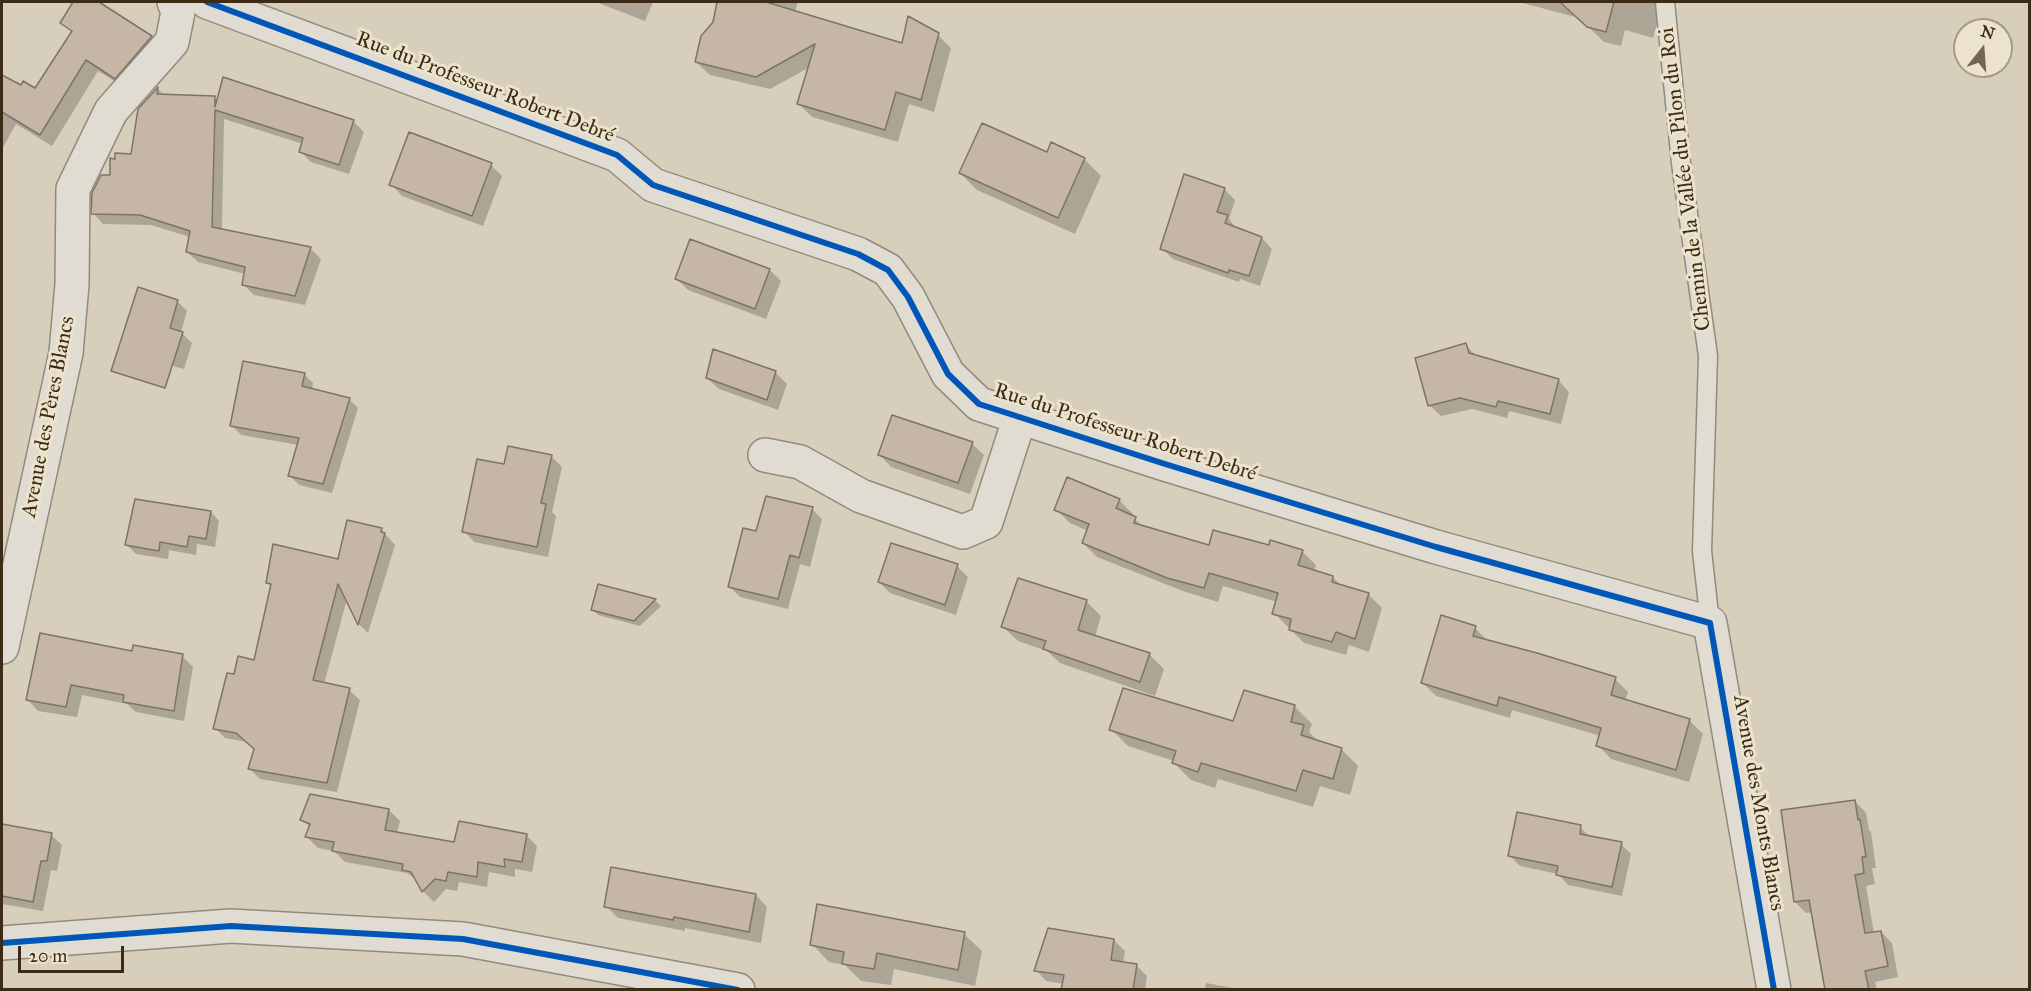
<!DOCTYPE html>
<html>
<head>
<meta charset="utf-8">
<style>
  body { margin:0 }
  #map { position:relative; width:2031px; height:991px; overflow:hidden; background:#d7cfbc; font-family:"IM FELL Great Primer",serif }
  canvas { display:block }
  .frame { position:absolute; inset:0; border:3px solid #3d2c15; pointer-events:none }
  .north { position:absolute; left:1953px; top:18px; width:60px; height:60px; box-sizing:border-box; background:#ece3cc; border:2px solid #a69a83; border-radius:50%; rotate:17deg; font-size:16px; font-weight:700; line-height:24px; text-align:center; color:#3d2c15 }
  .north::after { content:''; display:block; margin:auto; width:21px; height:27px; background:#73654f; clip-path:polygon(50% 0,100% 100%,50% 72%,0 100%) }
  .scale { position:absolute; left:18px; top:946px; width:106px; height:27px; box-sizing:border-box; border:3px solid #3d2c15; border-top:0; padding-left:8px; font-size:18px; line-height:21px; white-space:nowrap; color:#3d2c15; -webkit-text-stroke:4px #ece3cc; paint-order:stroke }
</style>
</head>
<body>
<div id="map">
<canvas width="2031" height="991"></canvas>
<div class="frame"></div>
<div class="north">N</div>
<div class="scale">20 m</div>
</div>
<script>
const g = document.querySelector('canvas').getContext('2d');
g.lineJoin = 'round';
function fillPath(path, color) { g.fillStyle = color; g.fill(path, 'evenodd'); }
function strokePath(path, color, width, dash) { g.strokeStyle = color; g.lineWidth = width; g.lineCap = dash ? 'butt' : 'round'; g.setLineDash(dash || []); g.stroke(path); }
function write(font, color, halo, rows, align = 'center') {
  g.font = font + ' "IM FELL Great Primer",serif'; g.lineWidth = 6; g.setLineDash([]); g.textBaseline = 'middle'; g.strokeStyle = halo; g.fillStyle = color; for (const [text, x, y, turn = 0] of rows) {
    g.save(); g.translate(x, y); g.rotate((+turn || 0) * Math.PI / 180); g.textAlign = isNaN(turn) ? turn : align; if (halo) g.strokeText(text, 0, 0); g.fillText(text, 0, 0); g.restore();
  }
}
const shadow = new Path2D(`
  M93,2H96L151,37L163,49L127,89L98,71L52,146L16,124L2,149V77L22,87L35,90Z
  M596,2H653L645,21Z
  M719,2H798L795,12L903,45L938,35L951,48L934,112L909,104L898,142L812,117L799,104L810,67L770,89L710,75L696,62L714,23Z
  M1519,2H1661L1663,4L1653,38L1625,30L1621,46L1604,42L1579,18Z
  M158,89L165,96L214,98L218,101L353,121L364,132L349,174L311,162L300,151L303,144L224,119L222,230L311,249L321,259L305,305L254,295L243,284L245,274L198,262L187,252L190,237L151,225L103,224L93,213L112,176L117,160L132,155Z
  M1084,159L1101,176L1075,234L977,190L960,173Z
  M491,165L502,176L483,226L402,196L391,184Z
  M1224,189L1235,200L1229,219L1237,229L1262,238L1272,249L1260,286L1240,279L1239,282L1173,259L1162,248Z
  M691,240L770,270L781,281L766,319L688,290L677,279Z
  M177,301L187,311L181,332L192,343L184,369L131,355Z
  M1466,345L1477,357L1558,380L1569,392L1561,424L1509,411L1507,418L1472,409L1441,416L1429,405Z
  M775,372L787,384L778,410L719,389L707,378Z
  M304,374L313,383L312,390L349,399L358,408L332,493L299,485L290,476L299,445L241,435L232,425Z
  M972,444L984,455L970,494L891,467L880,455Z
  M551,456L562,467L552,512L556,516L548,557L474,542L464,531L505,466Z
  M1119,500L1133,514L1132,517L1145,528L1210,547H1270L1302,551L1316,565L1314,572L1333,577L1341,586L1368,594L1382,608L1369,652L1349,645L1346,655L1304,643L1274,613L1277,602L1223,586L1218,602L1183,591L1097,557L1083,543L1088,531L1070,523L1056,509Z
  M812,509L822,519L810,567L800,564L788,609L740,597L730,587L757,533Z
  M211,512L219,521L215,547L197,544L196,555L169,550L168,559L136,554L127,545Z
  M381,529L395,545L368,633L359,624L347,599L324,684L349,690L360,700L337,792L260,779L250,769L256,750L247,742L225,738L215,728L236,676L255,662L272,587L267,582L339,561Z
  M957,566L968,577L956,615L890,593L879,582Z
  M599,586L656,601L661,606L640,626L598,615L593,610Z
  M1086,601L1101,616L1095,637L1149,654L1164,669L1155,696L1060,663L1047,651L1018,641L1003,627Z
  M1475,628L1488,641L1615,679L1628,692L1625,701L1689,720L1703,734L1689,782L1611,759L1598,745L1601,736L1512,710L1510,718L1436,696L1423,683Z
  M133,653L182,656L193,667L184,721L136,712L127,704L82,695L77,717L38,711L28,700Z
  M1294,706L1312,724L1309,732L1320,743L1341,749L1358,766L1350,795L1320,786L1313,807L1218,779L1215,788L1191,780L1174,763V761L1128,746L1111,729L1234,723Z
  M1855,801L1866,813L1869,830L1871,832L1876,868H1872L1875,884L1866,886L1874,933L1881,932L1892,943L1898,977L1875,982L1877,990H1826L1813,912L1806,913L1795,902Z
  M389,810L400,821L397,833L455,844L526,835L537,846L532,872L515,869V877L489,872L487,887L459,882L457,891L446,889L434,902L423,891L418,881L407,873L345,862L334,851L318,848L307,837L310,827L302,819Z
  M2,826L51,835L62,845L57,871L51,870L43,911L2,904Z
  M1580,827L1590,837L1621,844L1631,854L1622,896L1568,885L1558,874L1520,866L1509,855Z
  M756,895L767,907L761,943L685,928V931L618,918L606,906Z
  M964,934L982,951L975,986L894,969L891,985L861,981L845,965L829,962L812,944Z
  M1114,940L1125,951L1123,963L1136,965L1147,976L1145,990H1063L1064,984L1046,981L1036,970Z
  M1206,983L1243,990H1205Z`);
const building = new Path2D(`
  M73,2H99L152,36L115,79L86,60L40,135L2,112V75L21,85L23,81L35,88L72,31L60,23Z
  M717,2H766L902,43L908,16L939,33L921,100L896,92L885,130L797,104L815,44L756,77L695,62L701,36L713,22Z
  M1560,2H1614L1606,32L1587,27Z
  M223,77L354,120L339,165L299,152L303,138L215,110L212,227L311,247L295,296L242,285L245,267L186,252L190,231L140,215L91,214L92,193L101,175H110V158L115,159V153L131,154L138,109L158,87L157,94L215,96V107Z
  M982,123L1047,152L1051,142L1085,158L1058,218L959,173Z
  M409,132L492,163L472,216L389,185Z
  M1184,174L1225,188L1217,212L1228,215L1225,223L1262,237L1249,276L1229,270L1228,273L1160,249Z
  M690,239L770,269L755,309L675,279Z
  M138,287L178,300L170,328L183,332L165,388L111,371Z
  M1466,343L1469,353L1559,379L1550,414L1498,401L1496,407L1460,398L1428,406L1415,358Z
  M713,349L776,371L767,400L706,378Z
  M243,361L305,373L302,386L350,398L323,484L288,476L299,438L230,426Z
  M892,415L973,442L958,483L878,455Z
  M508,446L552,455L541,503L546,504L537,547L462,532L477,459L504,464Z
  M1067,477L1120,499L1116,508L1136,517L1134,523L1209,545L1213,530L1269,545L1270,540L1303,550L1298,565L1333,576L1332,582L1369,593L1355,639L1336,632L1332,642L1289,630L1291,619L1272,614L1278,593L1209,573L1204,588L1167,578L1082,543L1089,524L1054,510Z
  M766,496L813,507L799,558L790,555L778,599L728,587L743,528L756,531Z
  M135,499L211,511L206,539L189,536L187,547L160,542L159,551L125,545Z
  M347,520L382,528L381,532L385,533L358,625L338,584L313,680L350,688L327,783L248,769L254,749L236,733L213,729L227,673L234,674L238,656L254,660L271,584L266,583L273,544L338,559Z
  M891,543L958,564L945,605L878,582Z
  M1018,578L1087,600L1078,630L1150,653L1140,682L1043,649L1046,641L1001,627Z
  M598,584L656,599L634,621L591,610Z
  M1441,615L1476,626L1473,636L1537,653L1616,677L1611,695L1690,719L1676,770L1596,746L1601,728L1499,697L1497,706L1421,683Z
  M40,633L132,651L133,645L183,654L174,711L123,702L124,695L71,685L66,707L26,700Z
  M1123,688L1233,721L1244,690L1295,705L1291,722L1304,725L1301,735L1342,748L1333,779L1303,770L1296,791L1201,763L1198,772L1172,763L1176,751L1109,730Z
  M310,794L389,809L385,830L454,842L459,821L527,834L522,862L504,859L505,867L478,862L477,877L448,872L446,881L435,879L422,892L411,872L402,870L403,864L332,851L334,842L305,837L310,824L300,820Z
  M1855,800L1858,820L1860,819L1866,857H1862L1864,873L1855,875L1865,933L1881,931L1888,966L1865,971L1869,990H1825L1809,900L1794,902L1781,810Z
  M1517,812L1581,825L1580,834L1622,842L1612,887L1556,875L1558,866L1508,856Z
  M2,824L52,833L47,861H41L33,902L2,896Z
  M611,867L756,894L749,932L674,917L673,920L604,907Z
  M817,904L965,932L958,970L877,953L874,969L842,964L844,952L810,945Z
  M1048,928L1114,939L1111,960L1137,964L1133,990H1061L1064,975L1034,971Z`);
const lane = new Path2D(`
  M1665,2L1681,163L1708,356L1702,551L1710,623`);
const street = new Path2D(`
  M207,2L617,155L653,185L858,254L888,270L908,297L948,374L979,404L1165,464L1436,547L1710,623L1774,990
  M765,455L800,462L861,496L963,532L986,522L1020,417
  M2,647L66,353L72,284L73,189L111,111L172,42L178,12L174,2
  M2,943L231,926L463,939L738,990`);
const cycleway = new Path2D(`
  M207,2L617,155L653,185L858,254L888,270L908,297L948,374L979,404L1165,464L1436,547L1710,623L1774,990
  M2,943L231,926L463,939L738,990`);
const streetNames = [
  ["Rue du Professeur Robert Debré",485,88,21],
  ["Chemin de la Vallée du Pilon du Roi",1686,179,-97],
  ["Avenue des Pères Blancs",49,417,-79],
  ["Rue du Professeur Robert Debré",1125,433,18],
  ["Avenue des Monts Blancs",1758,803,80]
];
fillPath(shadow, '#0003');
fillPath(building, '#c6b6a5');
strokePath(building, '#7b7467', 1.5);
strokePath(lane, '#918b7d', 21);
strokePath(street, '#918b7d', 36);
strokePath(lane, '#e0dcd2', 18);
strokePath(street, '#e0dcd2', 33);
strokePath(cycleway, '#0057b8', 6);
write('21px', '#3d2c15', '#ece3cc', streetNames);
</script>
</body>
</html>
